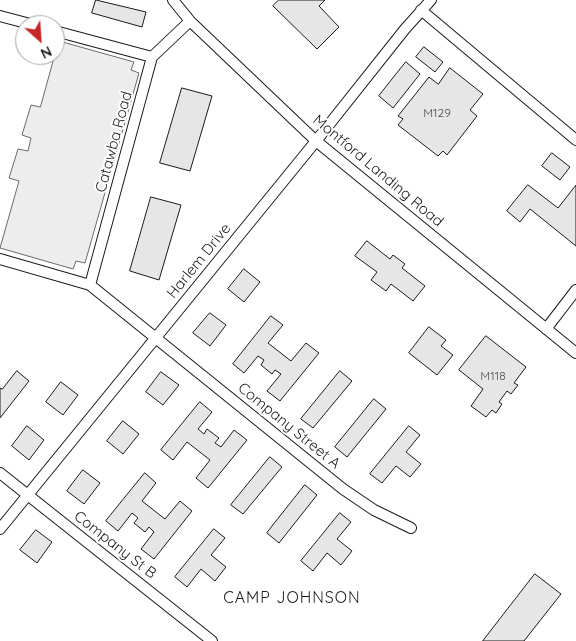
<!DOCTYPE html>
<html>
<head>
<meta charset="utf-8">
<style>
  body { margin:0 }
  #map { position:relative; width:576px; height:641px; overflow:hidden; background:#fff; font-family:Quicksand,sans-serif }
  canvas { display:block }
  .north { position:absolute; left:15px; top:15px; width:50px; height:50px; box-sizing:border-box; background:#fff; border:1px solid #a3a3a3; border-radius:50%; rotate:154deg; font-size:14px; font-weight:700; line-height:20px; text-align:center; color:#1a1a1a }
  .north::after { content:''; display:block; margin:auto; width:18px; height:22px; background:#c62828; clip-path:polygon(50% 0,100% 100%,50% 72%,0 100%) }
</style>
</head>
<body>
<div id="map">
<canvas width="576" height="641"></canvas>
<div class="north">N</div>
</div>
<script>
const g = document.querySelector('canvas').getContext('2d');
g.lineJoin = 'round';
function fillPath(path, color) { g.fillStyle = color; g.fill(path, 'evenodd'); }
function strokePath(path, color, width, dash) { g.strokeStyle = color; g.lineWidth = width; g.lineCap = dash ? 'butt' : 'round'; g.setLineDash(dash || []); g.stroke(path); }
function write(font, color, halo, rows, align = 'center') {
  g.font = font + ' Quicksand,sans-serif'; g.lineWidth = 4; g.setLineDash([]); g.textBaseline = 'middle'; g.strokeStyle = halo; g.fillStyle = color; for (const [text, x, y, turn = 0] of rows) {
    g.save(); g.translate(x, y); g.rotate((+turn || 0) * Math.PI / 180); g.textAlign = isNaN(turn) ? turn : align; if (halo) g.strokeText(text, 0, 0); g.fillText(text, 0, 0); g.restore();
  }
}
const parking = new Path2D(`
  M59,41L134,62L131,70L139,73L85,263L76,261L73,269L0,248L19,181L9,178L18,149L28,151L31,138L22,135L31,105L40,107Z`);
const building = new Path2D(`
  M96,0L146,12L142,27L92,13Z
  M279,0H325L319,6L339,27L317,49L273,6Z
  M424,47L443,62L435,72L416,57Z
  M406,62L420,74L393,108L379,96Z
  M450,68L483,94L470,110L477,116L447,155L443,151L438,156L398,125L403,119L398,116L429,77L438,84Z
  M182,88L212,96L190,171L160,163Z
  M552,153L570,167L560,180L542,166Z
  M528,185L558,208L576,185V246L530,209L520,222L507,211Z
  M151,197L181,205L159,280L130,271Z
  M367,241L390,259L393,255L405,264L402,268L425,286L413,301L391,284L386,291L371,280L377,272L355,256Z
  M244,269L260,282L244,302L228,289Z
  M210,313L226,325L210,346L193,333Z
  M271,316L283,325L268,343L291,361L306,343L319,353L280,401L267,391L281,374L275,370L272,374L261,365L264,360L258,356L244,373L233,364Z
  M429,327L446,340L441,346L453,355L437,375L409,353Z
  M486,336L526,367L514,383L518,385L511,394L507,391L499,402L502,404L496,413L492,410L486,417L471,406L483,389L459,370Z
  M17,371L29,381L0,418V388L2,389Z
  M340,371L352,381L313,428L301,419Z
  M161,372L179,385L163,405L146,392Z
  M61,382L78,395L63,415L46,402Z
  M374,399L386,409L347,457L335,447Z
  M200,402L212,412L198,429L204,434L207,429L219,438L215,443L221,447L234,430L247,440L208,488L196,478L210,460L187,442L173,460L161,450Z
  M123,421L139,434L123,454L107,441Z
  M27,426L44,440L29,460L12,446Z
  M409,426L420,435L406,452L421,464L410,477L396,466L382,483L370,474Z
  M270,457L282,467L243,514L231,505Z
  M83,470L100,483L84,504L67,491Z
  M145,473L156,483L142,501L165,519L180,501L192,511L154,559L141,549L154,532L149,527L145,532L134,523L138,518L132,513L118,531L106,521Z
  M305,485L317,495L279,543L267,533Z
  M340,513L351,522L337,539L352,551L341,565L327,553L313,571L301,561Z
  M214,529L225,538L211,555L226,567L215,581L201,569L187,587L175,577Z
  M36,530L52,542L37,563L20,550Z
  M535,574L561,594L524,641H483Z`);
const minor = new Path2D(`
  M173,0L190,21L316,141L576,353
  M421,10L576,140
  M0,16L34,25
  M55,31L152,57
  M0,259L90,285L343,489L374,510L411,528
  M90,285L152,57L190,21
  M546,329L576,290
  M0,473L212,641
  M0,529L316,141L405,29L431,0`);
const numberNames = [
  ["M129",437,113],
  ["M118",493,376]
];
const streetNames = [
  ["Catawba Road",114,142,-75],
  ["Montford Landing Road",378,171,40],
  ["Harlem Drive",199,261,-51],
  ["Company Street A",289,426,39],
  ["Company St B",115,545,38]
];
const neighbourhoodNames = [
  ["CAMP JOHNSON",292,598]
];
fillPath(parking, '#ededed');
strokePath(parking, '#6a6a6a', 1);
fillPath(building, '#e6e6e6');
strokePath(building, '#1a1a1a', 1);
strokePath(minor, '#1a1a1a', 12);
strokePath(minor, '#fff', 10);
write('12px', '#4d4d4d', null, numberNames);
write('15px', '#1a1a1a', '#fff', streetNames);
g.letterSpacing = '1px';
write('16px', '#1a1a1a', '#fff', neighbourhoodNames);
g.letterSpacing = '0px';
</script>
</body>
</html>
